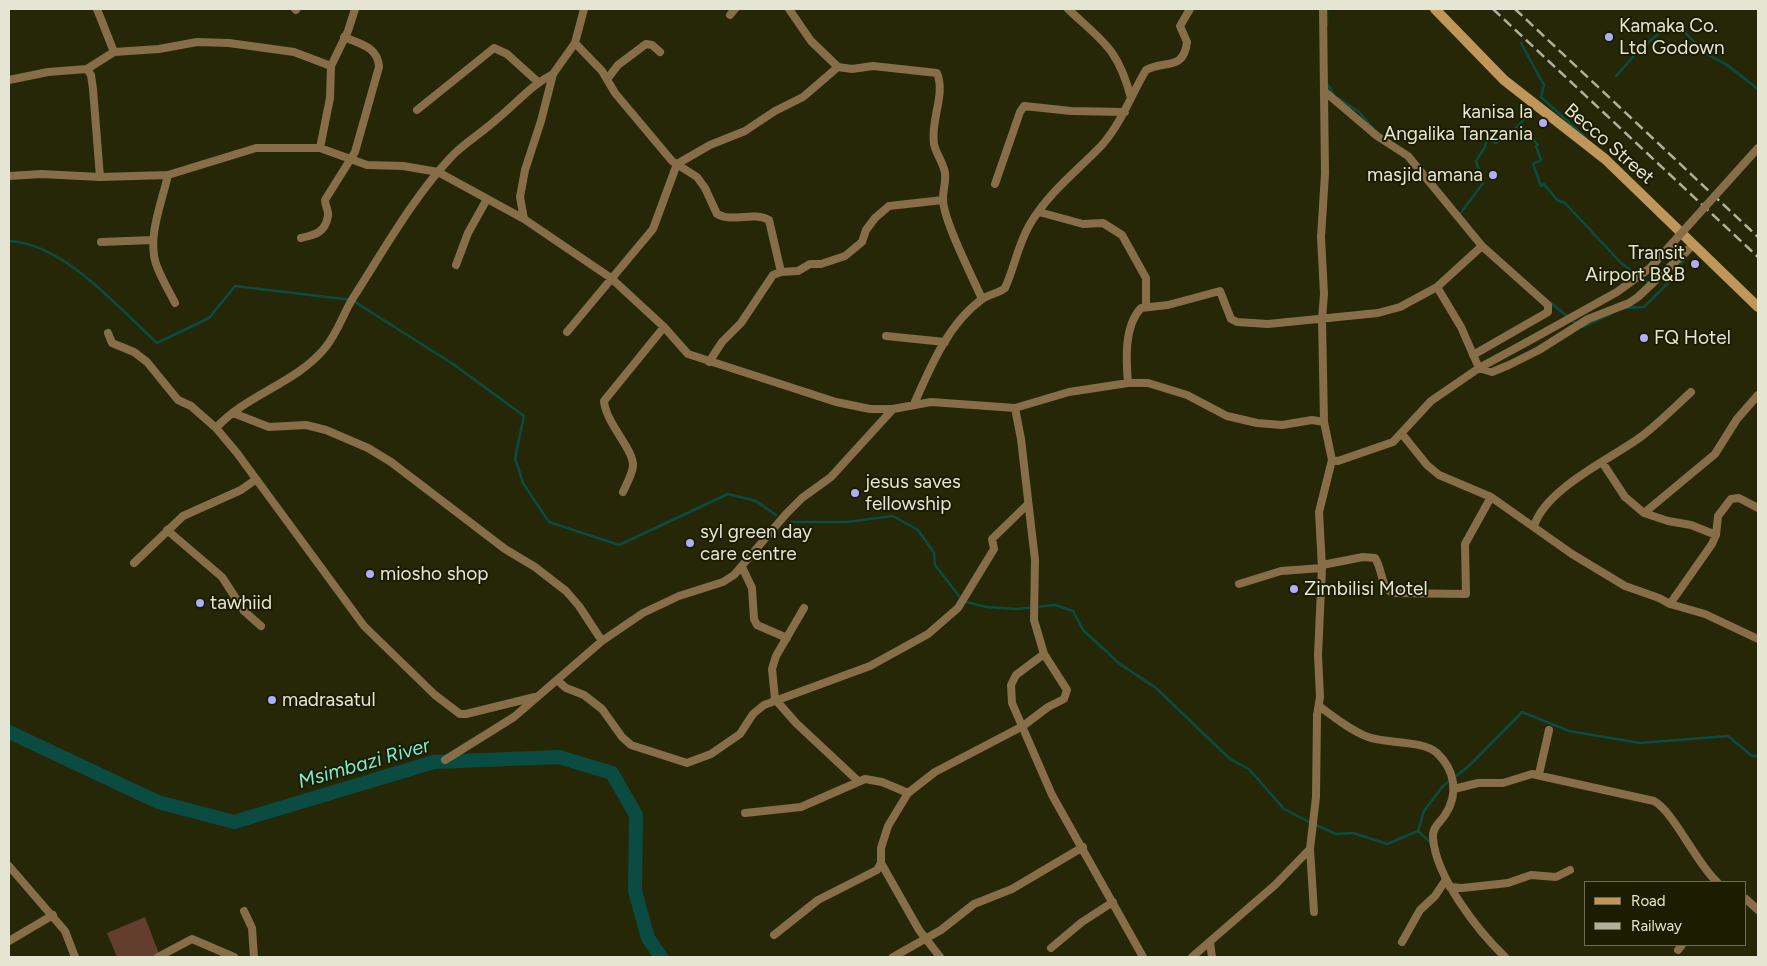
<!DOCTYPE html>
<html>
<head>
<meta charset="utf-8">
<style>
  body { margin:0 }
  #map { position:relative; width:1767px; height:966px; overflow:hidden; background:#252707; font-family:Figtree,sans-serif }
  canvas { display:block }
  .frame { position:absolute; inset:0; border:10px solid #e4e6d3; pointer-events:none }
  .legend { position:absolute; left:1584px; top:881px; width:162px; height:65px; box-sizing:border-box; background:#1c1d00; border:1px solid #6c6d54; margin:0; padding:6px 9px; list-style:none; font-size:15px; color:#e4e6d3 }
  .legend li { display:flex; align-items:center; gap:10px; height:25px }
  .legend b { width:25px; border:1px solid #6c6d54 }
</style>
</head>
<body>
<div id="map">
<canvas width="1767" height="966"></canvas>
<div class="frame"></div>
<ul class="legend">
<li><b style="height:6px;background:#c09758"></b>Road</li>
<li><b style="height:6px;background:#afb19a"></b>Railway</li>
</ul>
</div>
<script>
const g = document.querySelector('canvas').getContext('2d');
g.lineJoin = 'round';
function fillPath(path, color) { g.fillStyle = color; g.fill(path, 'evenodd'); }
function strokePath(path, color, width, dash) { g.strokeStyle = color; g.lineWidth = width; g.lineCap = dash ? 'butt' : 'round'; g.setLineDash(dash || []); g.stroke(path); }
function write(font, color, halo, rows, align = 'center') {
  g.font = font + ' Figtree,sans-serif'; g.lineWidth = 4; g.setLineDash([]); g.textBaseline = 'middle'; g.strokeStyle = halo; g.fillStyle = color; for (const [text, x, y, turn = 0] of rows) {
    g.save(); g.translate(x, y); g.rotate((+turn || 0) * Math.PI / 180); g.textAlign = isNaN(turn) ? turn : align; if (halo) g.strokeText(text, 0, 0); g.fillText(text, 0, 0); g.restore();
  }
}
const green = new Path2D(`
  M145,917L159,954L154,957H117L107,933Z`);
const stream = new Path2D(`
  M1327,25V9
  M1521,43L1544,85L1541,97L1586,138
  M1616,76L1640,49L1674,21L1705,53L1727,65L1758,89
  M1328,85L1334,95
  M1338,98L1359,112L1372,127
  M1520,125L1538,145L1536,146L1541,160L1533,164L1541,186L1544,184L1557,200L1565,203L1621,263L1649,283
  M1460,214L1483,183L1476,161L1485,147L1487,139L1496,143L1509,135L1535,108
  M9,241C63,243 118,307 157,343L209,318L235,286L352,300L453,364L524,416L515,458L523,483L549,522L619,545L728,494L756,501L776,515
  M1551,303L1578,325
  M1625,308L1644,307L1667,284L1689,253
  M1582,327L1611,314
  M791,522H847L893,516L918,530L934,553L935,565L963,601L986,607L1017,609L1055,605L1073,611L1083,630L1120,664L1156,688L1230,759L1249,769L1284,809L1311,823
  M1316,825L1336,834L1353,833L1387,844L1418,831L1424,811L1443,786L1469,766L1522,712L1569,731L1640,743L1728,736L1752,756H1758
  M1418,831L1431,843`);
const river = new Path2D(`
  M9,732L158,802L234,822L434,762L559,757L612,773L636,815L635,891L648,938L661,957`);
const street = new Path2D(`
  M97,9L114,52L159,49L197,42L229,43L294,52L331,66
  M295,9L296,10
  M584,9L575,43L553,74L541,121L525,170L520,197L524,219L611,278L664,327L688,354L836,402L870,409H893L931,402L1015,408L1069,392L1128,383H1148L1187,395L1227,416L1257,423L1282,425L1312,420L1324,422L1332,460L1338,461L1393,442L1431,401L1479,368L1527,342
  M789,9L811,41L838,67L852,69L873,66L937,73C946,95 930,120 934,144C936,154 943,162 945,173C946,182 943,190 943,199C943,220 973,278 982,299
  M1068,9C1103,42 1118,48 1131,98
  M1323,9L1325,174L1321,237L1324,294L1322,319L1324,422
  M730,15L735,9
  M575,43L602,71L615,93L672,161L697,177L705,188L717,214C733,223 753,211 769,220L781,272
  M87,69L114,52
  M608,78L618,65L646,44L652,45L660,52
  M9,80L48,72L87,69L91,75L93,89L100,177
  M1324,91L1377,136L1408,156L1482,246L1548,305V312L1473,355
  M417,110L494,48L507,54L538,82
  M320,148L330,98L331,66L348,31L355,9
  M168,175C162,202 147,237 156,264C161,278 169,291 175,303
  M9,176L42,174L100,177L168,175L256,148H320L367,165L403,166L438,172L524,219
  M995,184L1020,112L1024,106L1071,111L1125,112
  M1039,212L1083,224L1103,223L1122,235L1146,278V306
  M301,238C315,235 325,233 328,216C329,211 325,206 325,200L355,152L379,67C378,47 361,44 344,37
  M101,242L153,240
  M456,265L468,233L487,199
  M1437,287L1461,327L1479,368L1492,372L1509,365L1539,350L1588,319L1629,303L1638,297L1693,245
  M567,332L653,229L677,164L710,145L745,131L775,111L803,97L838,67
  M108,333L112,343L134,352L147,362L178,400L191,406L216,428L237,453L364,626L435,695L460,714H466L535,697
  M886,336L945,342
  M709,362L722,342L741,323L773,275L781,272L798,271L810,264H821L845,256L862,242L866,230L875,218L889,206L943,200
  M1128,383C1126,360 1124,326 1141,308L1168,305L1220,291L1231,319L1237,322L1268,324L1378,313L1400,307L1437,287L1482,246
  M914,404C930,368 948,324 981,300C988,294 998,294 1005,288C1015,266 1018,244 1030,224C1049,192 1077,171 1102,145C1122,122 1131,95 1146,70C1164,60 1184,71 1187,42L1180,26L1190,9
  M233,413L269,427L306,425L326,430L368,448L391,462L505,549L535,567L566,591L579,606L602,641
  M216,428C247,394 295,384 325,348C338,332 343,314 353,298C384,250 413,197 453,155C467,141 483,132 497,119C516,104 531,85 553,74
  M1402,434L1427,465L1439,475L1491,497L1572,554L1625,586L1659,598L1670,604L1705,614L1758,639
  M1602,462L1625,497L1644,513L1668,521L1691,525L1716,535
  M623,492C626,485 632,475 633,466C634,449 606,424 604,401L664,327
  M1644,513L1715,454L1737,419L1758,395
  M1534,526C1546,488 1611,459 1642,436C1659,423 1675,407 1691,392
  M167,530L222,577L244,611L261,626
  M134,563L183,516L241,490L255,480
  M1322,565L1363,557L1375,558C1383,570 1380,587 1393,593L1466,594L1465,544L1491,497
  M742,567L752,588L754,619L757,625L787,638
  M1239,584L1281,571L1322,568
  M1670,604L1712,544L1716,535L1718,516L1731,499L1739,498L1758,508
  M804,608L776,656L772,669L775,699L796,723L857,780
  M1044,654L1016,675L1011,685L1012,703L1052,795L1143,957
  M557,680L566,688L584,695L602,709L622,737L631,745L687,763L711,754L740,734L753,714L764,705L870,666L928,634L958,608L994,549L992,539L1027,505
  M1319,706C1334,717 1350,730 1368,737C1387,744 1423,740 1437,753C1455,770 1459,794 1445,815C1440,823 1432,827 1433,838C1436,877 1477,930 1505,957
  M445,760L514,717L602,641L643,613L679,596L723,582L734,575L786,514L802,498L831,477L893,409
  M1539,774L1549,730
  M1454,789L1478,783H1503L1532,774L1654,801C1674,812 1696,863 1717,882
  M745,813L801,807L865,779L882,782L908,793
  M1310,849L1314,912
  M881,863L919,930L940,957
  M9,866L65,931L75,957
  M1450,887L1462,888L1508,883L1531,875L1556,877L1570,870
  M1746,899L1758,910
  M244,911L252,928L254,957
  M774,935L818,900L877,870L881,863V848L888,826L908,793L935,772L1023,726L1048,707L1064,699L1067,690L1044,654L1034,620L1035,560L1021,439L1015,408
  M9,941L53,915
  M1210,942L1212,957
  M1402,942L1420,910L1435,896L1445,881
  M1051,948L1082,922L1113,902
  M1678,950L1682,945
  M158,957L192,939L234,957
  M893,957L941,930L974,904L1012,889L1083,847
  M1192,957L1275,885L1310,849L1316,797L1317,715L1320,697L1318,655L1322,568L1319,512L1332,460`);
const secondary = new Path2D(`
  M1435,9L1504,80L1605,159L1758,307`);
const rail = new Path2D(`
  M1493,9L1758,257
  M1515,9L1758,237`);
const streetBridge = new Path2D(`
  M1527,342L1617,292L1650,268L1758,148`);
const markers = [
  [1609,37,5,"#afaefa"],
  [1543,123,5,"#afaefa"],
  [1493,175,5,"#afaefa"],
  [1695,264,5,"#afaefa"],
  [1644,338,5,"#afaefa"],
  [855,493,5,"#afaefa"],
  [690,543,5,"#afaefa"],
  [370,574,5,"#afaefa"],
  [1294,589,5,"#afaefa"],
  [200,603,5,"#afaefa"],
  [272,700,5,"#afaefa"]
];
const poiNames = [
  ["Kamaka Co.",1619,26],
  ["Ltd Godown",1619,48],
  ["kanisa la",1533,112,"right"],
  ["Angalika Tanzania",1533,134,"right"],
  ["masjid amana",1483,175,"right"],
  ["Transit",1685,253,"right"],
  ["Airport B&B",1685,275,"right"],
  ["FQ Hotel",1654,338],
  ["jesus saves",865,482],
  ["fellowship",865,504],
  ["syl green day",700,532],
  ["care centre",700,554],
  ["miosho shop",380,574],
  ["Zimbilisi Motel",1304,589],
  ["tawhiid",210,603],
  ["madrasatul",282,700]
];
const streetNames = [
  ["Becco Street",1609,144,41]
];
const waterNames = [
  ["Msimbazi River",364,764,-16]
];
fillPath(green, '#633d2d');
strokePath(stream, '#0b4c42', 2.5);
strokePath(river, '#0b4c42', 14);
strokePath(street, '#876e48', 8);
strokePath(secondary, '#c09758', 10);
strokePath(rail, '#afb19a', 2.5, [10, 5]);
strokePath(streetBridge, '#876e48', 8);
for (const [x, y, r, color] of markers) { const dot = new Path2D(); dot.arc(x, y, r, 0, 2 * Math.PI); g.fillStyle = color; g.fill(dot); strokePath(dot, '#1c1d00', 2); }
write('19px', '#e4e6d3', '#1c1d00', poiNames, 'left');
write('19px', '#e4e6d3', '#1c1d00', streetNames);
write('italic 20px', '#7aecd8', '#1c1d00', waterNames);
</script>
</body>
</html>
